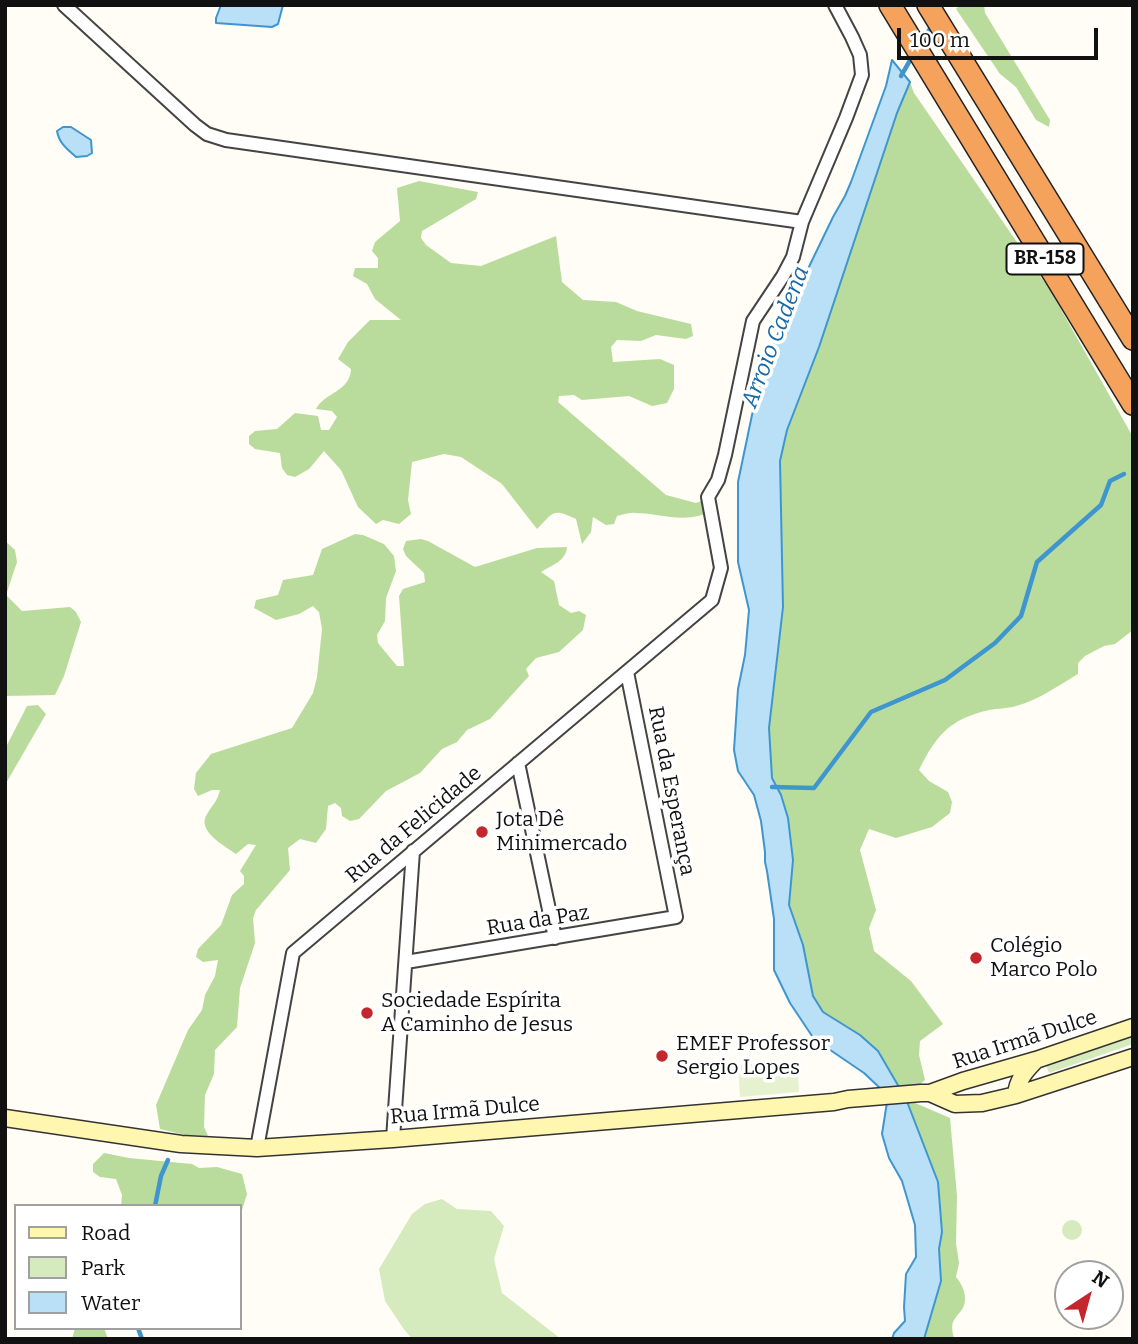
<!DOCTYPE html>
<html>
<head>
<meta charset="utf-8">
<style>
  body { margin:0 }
  #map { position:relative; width:1138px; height:1344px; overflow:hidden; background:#fffdf5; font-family:Bitter,serif }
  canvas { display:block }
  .frame { position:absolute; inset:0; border:7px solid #111; pointer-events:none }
  .legend { position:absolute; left:14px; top:1204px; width:228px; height:126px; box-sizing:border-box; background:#fff; border:2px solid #a0a0a0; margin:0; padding:9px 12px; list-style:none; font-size:21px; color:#111 }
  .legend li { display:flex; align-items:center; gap:14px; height:35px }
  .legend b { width:35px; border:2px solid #a0a0a0 }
  .north { position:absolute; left:1054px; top:1260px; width:70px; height:70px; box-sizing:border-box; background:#fff; border:2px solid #a0a0a0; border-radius:50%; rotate:36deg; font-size:19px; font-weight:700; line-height:28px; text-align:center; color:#111 }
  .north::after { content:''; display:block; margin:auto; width:24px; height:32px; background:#c4262e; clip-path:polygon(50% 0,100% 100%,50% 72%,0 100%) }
  .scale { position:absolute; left:897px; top:28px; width:201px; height:32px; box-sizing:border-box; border:4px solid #111; border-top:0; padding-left:9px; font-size:21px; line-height:24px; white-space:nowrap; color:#111; -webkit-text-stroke:5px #fff; paint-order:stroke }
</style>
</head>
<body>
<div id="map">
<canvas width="1138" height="1344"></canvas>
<div class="frame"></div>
<ul class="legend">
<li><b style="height:9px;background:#fff6b0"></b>Road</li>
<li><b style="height:19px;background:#d5ebbd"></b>Park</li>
<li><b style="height:19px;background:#b9e0f7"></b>Water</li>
</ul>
<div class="north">N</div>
<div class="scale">100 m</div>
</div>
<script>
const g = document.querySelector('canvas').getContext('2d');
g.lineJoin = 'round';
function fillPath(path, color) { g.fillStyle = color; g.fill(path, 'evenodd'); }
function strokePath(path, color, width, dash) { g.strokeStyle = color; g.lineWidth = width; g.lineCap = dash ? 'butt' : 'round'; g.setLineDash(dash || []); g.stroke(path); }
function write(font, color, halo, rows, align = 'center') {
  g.font = font + ' Bitter,serif'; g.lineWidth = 7; g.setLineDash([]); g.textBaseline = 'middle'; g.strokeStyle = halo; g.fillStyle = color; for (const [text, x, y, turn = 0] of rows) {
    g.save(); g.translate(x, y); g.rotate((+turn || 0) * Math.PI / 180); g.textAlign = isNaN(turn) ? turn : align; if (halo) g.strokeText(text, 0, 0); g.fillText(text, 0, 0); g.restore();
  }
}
const green = new Path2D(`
  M1133,1035V1044L1049,1073L1046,1065Z
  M442,1199L457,1209L491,1211L504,1226L494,1259L502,1293L561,1339H412L403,1328L385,1301L379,1269L412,1214L425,1204Z
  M1062 1230a10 10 0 1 1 20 0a10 10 0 1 1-20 0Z`);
const forest = new Path2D(`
  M960,5H984L985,13L1050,120L1049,127L1036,120L1016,87L1000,74L956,9Z
  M910,82L914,93L1050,290L1133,437V630L1115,644L1104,646L1085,656L1078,663V674C1058,686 1038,700 1016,706C1007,709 998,708 989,710C950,719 936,735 919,770L929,781L948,792L952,802L950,813L932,827L896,838L869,829L860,850L876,910L869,928L874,951L911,981L943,1024L920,1041L919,1055L925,1080L918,1086L900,1088L878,1051L860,1035L823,1012L813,996L803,945L789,905L793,860L788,818L781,795L772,778L769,728L783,607L780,461L787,430L819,347L897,113Z
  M419,181L478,192L476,199L422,231L421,238L426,245L451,263L481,266L556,236L562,282L583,300L616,302L637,311L691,324L693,336L686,339L656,335L641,341L617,340L611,347L613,362L660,359L674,365V389L667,403L652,406L629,396L582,400L574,395L559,396L558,402L666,495L696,503L704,500L705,514C679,523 660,513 635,513C629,512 623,515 617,516L614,524L606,525L593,517L591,532L582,544L576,519C552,508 554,512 537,529L502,484L461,457L444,454L412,462L408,500L411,514L399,524L383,520L376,524L358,507L341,470L324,451L309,469L295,477L287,475L282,468L280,453L255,449L249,444V436L255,431L277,429L295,413L318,416L321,430H329L337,417L332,411L316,409C325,392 350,392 351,369L338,359L348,342L370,320H401L375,299L367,284L353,276L355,268H378V258L372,251L375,242L400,221L397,188Z
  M355,534L363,535L384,544L394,556L396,571L386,598L385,621L377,635L378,643L397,666H404L399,596L403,589L425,582L424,573L406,556L403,549L406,541L421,539L428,541L475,567L537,548L567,547C566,561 552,565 541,572L554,581L559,605L571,613L579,611L586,615L583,630L559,652L536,658L526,669L529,676L490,719L467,730L457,742L442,749L420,773L386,791L359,819L350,821L342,816L341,808L335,803L328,806L326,829L316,843L300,839L288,848L290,870L256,910L253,918L255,943L240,988L237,1027L215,1050L214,1074L205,1095L204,1127L208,1136L185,1135L160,1129L156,1105L188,1030L202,1010L205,995L215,976L218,960L203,962L196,957L198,949L221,925L232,895L244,884V876L240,871L256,845L248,844L236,854C225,846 198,832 206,816C211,806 218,801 220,790H212L198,796L194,789L196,773L211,754L292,728L313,693L317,677L322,629L319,612L313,606L299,614L276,620L254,608L256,600L278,595L283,580L313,575L322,549Z
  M5,541L15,550L17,562L6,595L22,611L70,607L76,612L81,622L64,676L55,695L5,696Z
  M38,705L46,714L5,785V745H7L27,706Z
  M906,1099L950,1118L957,1196L956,1243L959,1263L956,1277C963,1285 968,1297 963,1308C960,1313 955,1317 953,1322C951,1328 953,1333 954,1339H924L941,1281L939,1249L942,1232L938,1182Z
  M104,1153L129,1158L192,1164L199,1168L217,1167L242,1174L247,1194L242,1210H240V1206H219L216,1204L212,1206H121L122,1195L116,1179L100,1177L93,1172V1164Z
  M75,1328H104L108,1339H72Z`);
const pitch = new Path2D(`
  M797,1061L799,1092L740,1097L738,1065Z`);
const water = new Path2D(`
  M221,5H283L278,24L272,27L216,23V18Z
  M892,60L910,82L897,113L819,347L787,430L780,461L783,607L769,728L772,778L781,795L788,818L793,860L789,905L803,945L813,996L823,1012L860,1035L878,1051L906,1099L938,1182L942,1232L939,1249L941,1281L924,1339H892L894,1333L905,1321L904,1307L906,1274L916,1257L915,1225L902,1181L889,1158L882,1134L887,1102L882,1090L864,1073L814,1039L790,1003L774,970V919L767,871L765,862V852L761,821L754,795L738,771L734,750L738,689L745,655L749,610L738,562V482L752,415L767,359L791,304L833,217L845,196L851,182L886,86Z
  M63,127H71L91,140L92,153L87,156L76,157C67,149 59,143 57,131Z`);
const stream = new Path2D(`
  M921,43L933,24
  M901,76L912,57
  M772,787L814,788L871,712L945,680L995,643L1021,616L1037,562L1101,505L1110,481L1124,474
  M155,1206L161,1176L168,1160
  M138,1328L142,1339`);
const street = new Path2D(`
  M64,5L195,125L207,134L226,140L802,222
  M518,763L555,938
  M406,962L676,917L627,672
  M393,1139L413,851
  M257,1148L293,953L712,600L721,568L708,497L718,480L725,455L753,321L783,276L793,257L802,222L846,118L862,75L860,55L852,37L835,5`);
const secondary = new Path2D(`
  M930,1093L963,1081L1036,1060L1133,1027
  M1016,1095C1017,1080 1026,1070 1036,1060
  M5,1118L181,1144L257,1148L393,1139L834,1102L848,1099L921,1093H930L955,1104L982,1103L1016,1095L1133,1057`);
const highway = new Path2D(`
  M890,5L1133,404
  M928,5L1133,339`);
const markers = [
  [482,832,7,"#c4262e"],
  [976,958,7,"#c4262e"],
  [367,1013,7,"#c4262e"],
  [662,1056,7,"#c4262e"]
];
const shields = [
  [1045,259,77]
];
const shieldNames = [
  ["BR-158",1045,259]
];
const streetNames = [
  ["Rua da Esperança",671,791,79],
  ["Rua da Felicidade",414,825,-40],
  ["Rua da Paz",538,921,-9],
  ["Rua Irmã Dulce",1025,1040,-18],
  ["Rua Irmã Dulce",465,1111,-5]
];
const poiNames = [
  ["Jota Dê",496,820],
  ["Minimercado",496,844],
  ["Colégio",990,946],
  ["Marco Polo",990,970],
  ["Sociedade Espírita",381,1001],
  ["A Caminho de Jesus",381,1025],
  ["EMEF Professor",676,1044],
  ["Sergio Lopes",676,1068]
];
const waterNames = [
  ["Arroio Cadena",776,337,-69]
];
fillPath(green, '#d5ebbd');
fillPath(forest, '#b9dc9c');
fillPath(pitch, '#e6f2cf');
fillPath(water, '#b9e0f7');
strokePath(water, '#3f96cf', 2);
strokePath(stream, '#3f96cf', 4.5);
strokePath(street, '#444', 16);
strokePath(secondary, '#333', 19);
strokePath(highway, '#222', 24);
strokePath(street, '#fff', 12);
strokePath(secondary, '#fff6b0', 16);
strokePath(highway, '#f5a25d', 21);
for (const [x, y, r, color] of markers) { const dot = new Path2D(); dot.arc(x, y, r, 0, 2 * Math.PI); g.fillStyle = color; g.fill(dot); strokePath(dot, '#fff', 2.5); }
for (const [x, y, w] of shields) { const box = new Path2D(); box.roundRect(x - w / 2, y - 15.5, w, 31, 5); g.fillStyle = '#fff'; g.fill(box); strokePath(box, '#111', 2); }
write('bold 19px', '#111', null, shieldNames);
write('21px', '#111', '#fff', streetNames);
write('21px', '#111', '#fff', poiNames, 'left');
write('italic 23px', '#1768a6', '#fff', waterNames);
</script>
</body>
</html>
